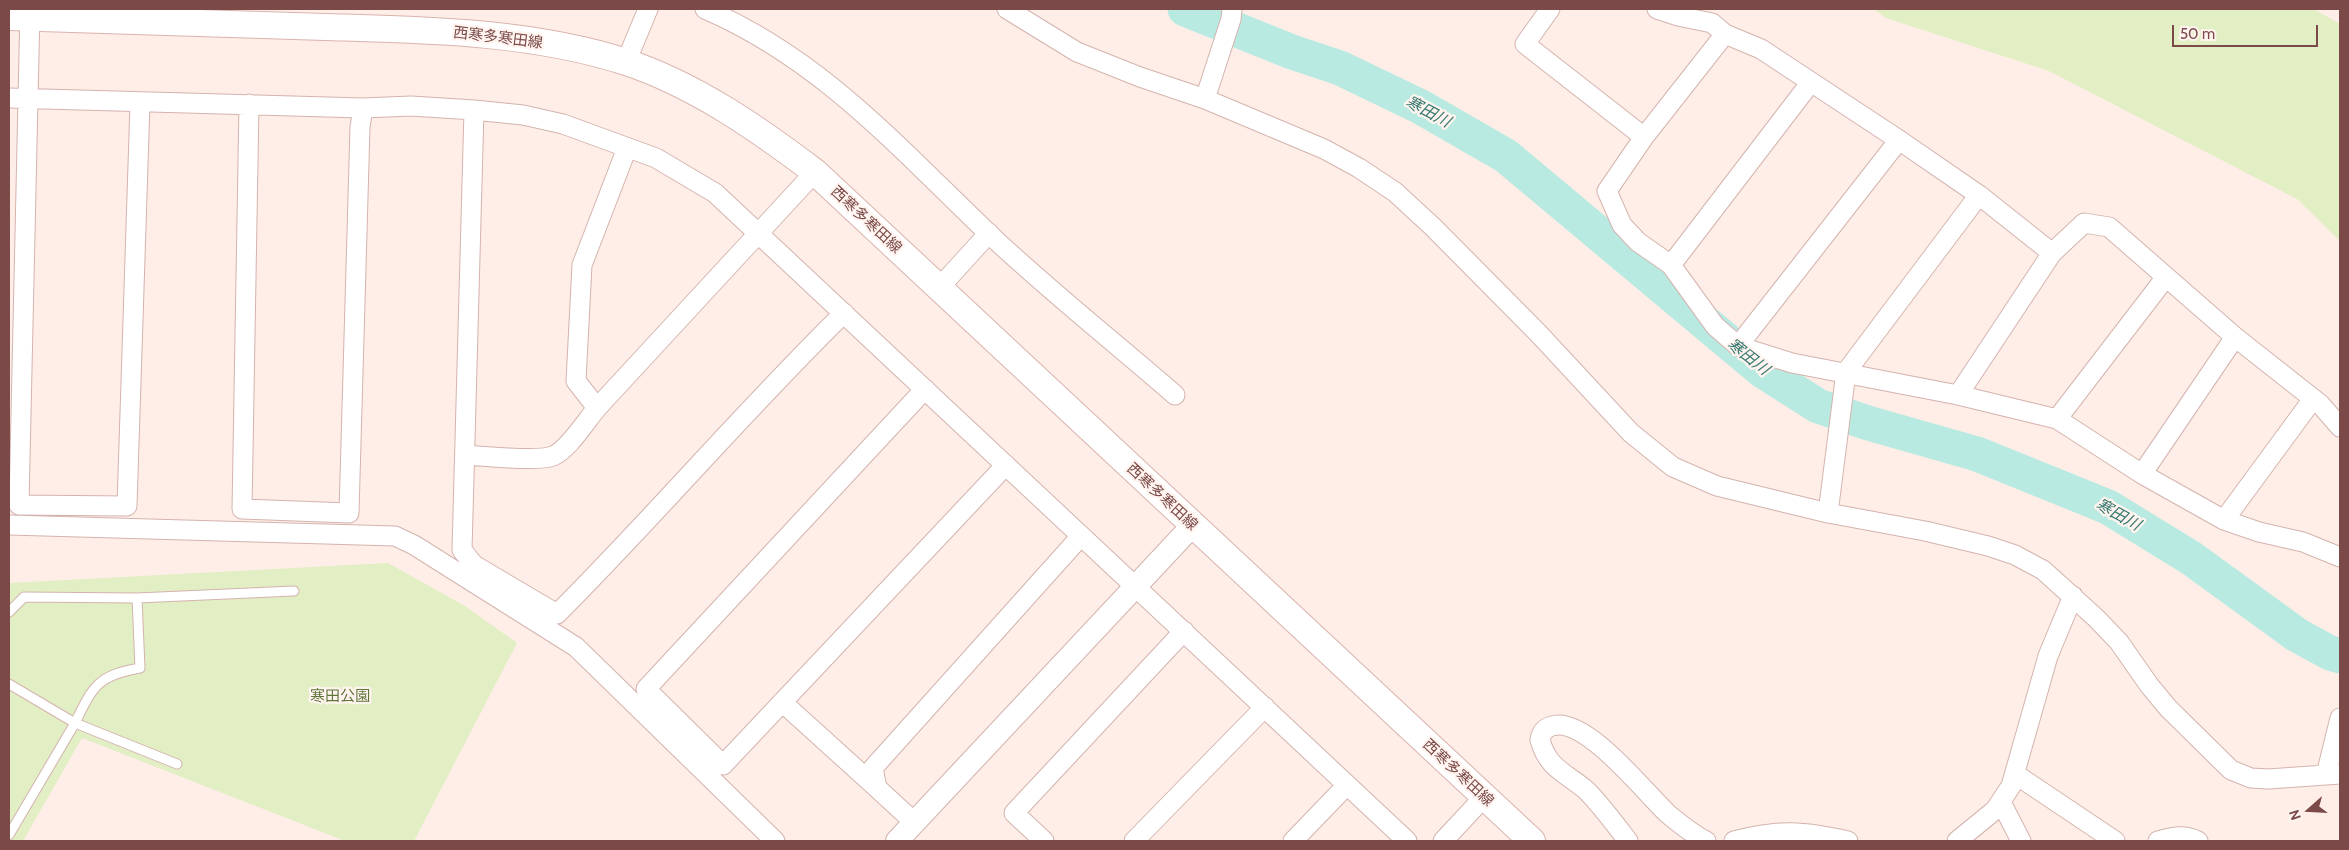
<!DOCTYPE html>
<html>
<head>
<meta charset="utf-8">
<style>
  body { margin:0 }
  #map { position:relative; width:2349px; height:850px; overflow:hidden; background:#feeee7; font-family:Cabin,sans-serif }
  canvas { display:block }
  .frame { position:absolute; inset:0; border:10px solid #7b4a48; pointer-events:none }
  .north { position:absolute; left:2284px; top:785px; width:50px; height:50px; -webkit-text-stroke:4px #fff4ef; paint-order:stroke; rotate:251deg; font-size:14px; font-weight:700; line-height:20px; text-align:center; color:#7b4a48 }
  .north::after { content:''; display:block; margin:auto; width:18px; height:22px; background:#7b4a48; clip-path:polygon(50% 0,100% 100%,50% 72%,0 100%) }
  .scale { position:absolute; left:2172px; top:25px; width:146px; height:22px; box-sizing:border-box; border:2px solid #7b4a48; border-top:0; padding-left:6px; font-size:15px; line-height:18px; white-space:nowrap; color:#7b4a48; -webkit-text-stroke:4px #fff4ef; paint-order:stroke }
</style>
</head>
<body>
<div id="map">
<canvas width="2349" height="850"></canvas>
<div class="frame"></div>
<div class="north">N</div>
<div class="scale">50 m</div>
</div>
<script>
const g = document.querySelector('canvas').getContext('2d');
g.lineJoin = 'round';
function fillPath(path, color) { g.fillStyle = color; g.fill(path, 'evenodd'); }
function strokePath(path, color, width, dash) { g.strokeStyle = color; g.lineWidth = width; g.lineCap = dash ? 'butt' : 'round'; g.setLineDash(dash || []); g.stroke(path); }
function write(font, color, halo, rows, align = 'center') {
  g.font = font + ' Cabin,"Noto Sans JP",sans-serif'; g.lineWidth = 4.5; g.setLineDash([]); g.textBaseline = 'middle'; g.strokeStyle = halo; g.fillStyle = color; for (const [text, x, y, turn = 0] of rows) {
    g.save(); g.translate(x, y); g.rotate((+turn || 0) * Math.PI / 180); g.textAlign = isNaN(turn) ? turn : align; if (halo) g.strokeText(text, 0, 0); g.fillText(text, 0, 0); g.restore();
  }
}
const green = new Path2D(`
  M1873,9H2314L2340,24V241L2297,199L2049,71L1886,18Z
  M388,563L465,606L517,643L414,841H345L82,738L23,841H9V583Z`);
const river = new Path2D(`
  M1185,9L1292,52L1340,68L1421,107L1506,156L1763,371L1818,406L1868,423L1977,454L2108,507L2191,558L2297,635L2330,653L2340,656`);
const service = new Path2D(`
  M9,612L24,597L137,598
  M9,684L75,723C93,686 98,675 140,668L137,598L294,591
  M9,835L75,723L177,764`);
const minor = new Path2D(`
  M30,9L19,505L127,506L140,103
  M705,9C821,59 898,147 987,232C1047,289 1113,341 1175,395
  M1007,9L1077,52L1140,77L1205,99L1324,149L1359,168L1395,192L1433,227L1538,333L1631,433L1673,467L1717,486L1828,513L1925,531L1988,546L2015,555L2043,570L2096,618L2119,642L2149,685L2168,708L2231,770L2251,778L2268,779L2340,774
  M1550,9L1525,44L1644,137
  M1657,9L1678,16L1712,23L1725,34L1761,49L1899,140L1979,195L2052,253L2084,223L2109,227L2235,337L2320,404L2340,427
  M1725,34L1644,137L1607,191L1622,225L1638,242L1671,265L1715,326L1738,346L1792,363L1958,395L2057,419L2142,474L2224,520L2259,532L2303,542L2340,557
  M626,62L648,9
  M9,98L363,108L411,106L474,110L523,115L563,124L656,158L715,193L1407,841
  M1205,99L1231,19L1232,9
  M249,104L242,509L349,513L360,127L363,108
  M474,110L462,550L474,565L557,614C655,516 745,410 844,313
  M1671,265L1811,82
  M939,288L989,233
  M1738,346L1899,140
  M925,389L646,689L723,765L1006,465
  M1958,395L2052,253
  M597,408L576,381L582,265L627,148
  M2057,419L2166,277
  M465,455C484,456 537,462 553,456C568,450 586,421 597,408L815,172
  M2142,474L2235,337
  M1828,513L1846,372L1979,195
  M2224,520L2313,399
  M9,525L395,536L414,545L576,647L775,841
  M782,702L877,788
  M2015,774L2115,841
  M2326,775L2340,718
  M2001,802L2021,841
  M915,823L877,788L873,768L1081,536
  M1044,841L1014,813L1184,631
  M1134,841L1265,707
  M1293,841L1347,785
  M1443,841L1484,797
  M1628,841C1615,824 1601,805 1586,790C1566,773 1548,769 1540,740C1541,733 1545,728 1552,726C1585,715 1646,794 1668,814C1680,824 1692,834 1706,841
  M1734,841C1778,829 1804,831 1848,841
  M1957,841L1995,810L2011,786L2048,656L2073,596
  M2158,841C2173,837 2183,834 2198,841`);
const tertiary = new Path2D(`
  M897,841L1193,525`);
const secondary = new Path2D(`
  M9,17C114,20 220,24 325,27C425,30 530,31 626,62C695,85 757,128 815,172L1532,841`);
const streetNames = [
  ["西寒多寒田線",498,38,7],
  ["西寒多寒田線",866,220,43],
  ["西寒多寒田線",1162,497,43],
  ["西寒多寒田線",1458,773,43]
];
const parkNames = [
  ["寒田公園",340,697]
];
const waterNames = [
  ["寒田川",1428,112,28],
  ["寒田川",1748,357,38],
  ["寒田川",2118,515,29]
];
fillPath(green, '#e2eec4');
strokePath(river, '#b9eae1', 35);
strokePath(service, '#d4b3ae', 11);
strokePath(minor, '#d4b3ae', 21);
strokePath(tertiary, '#d4b3ae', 24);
strokePath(secondary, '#dab3ae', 28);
strokePath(service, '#fff', 9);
strokePath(minor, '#fff', 19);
strokePath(tertiary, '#fff', 22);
strokePath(secondary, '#fff', 26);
write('15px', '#7b4a48', '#fff4ef', streetNames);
write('15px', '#5f753a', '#fff4ef', parkNames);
write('italic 16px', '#387a70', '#fff4ef', waterNames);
</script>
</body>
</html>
